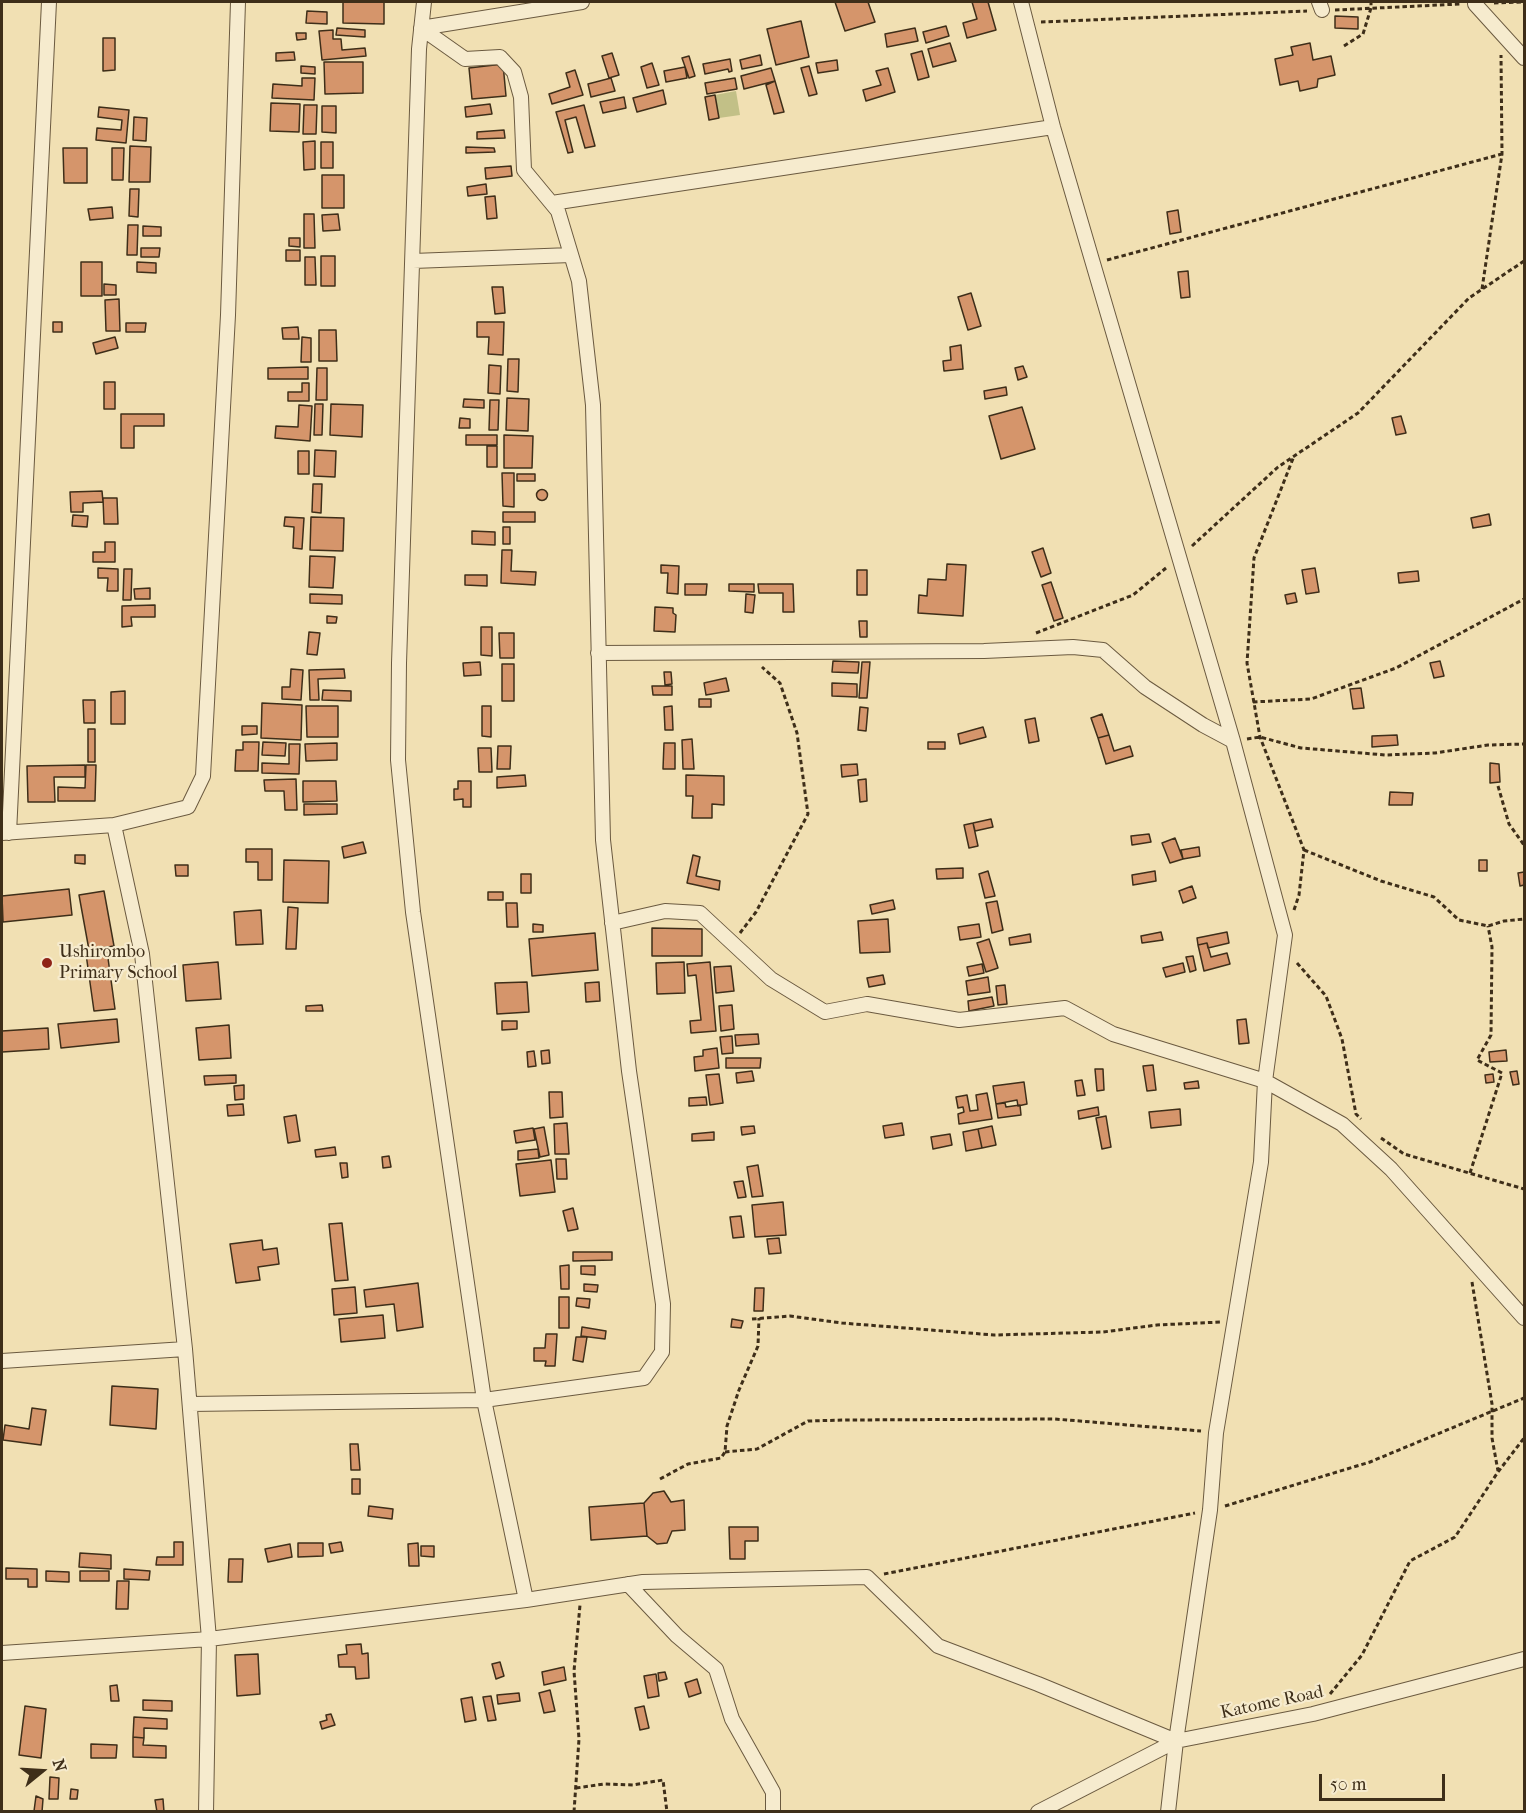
<!DOCTYPE html>
<html>
<head>
<meta charset="utf-8">
<style>
  body { margin:0 }
  #map { position:relative; width:1526px; height:1813px; overflow:hidden; background:#f1e0b3; font-family:"IM FELL French Canon",serif }
  canvas { display:block }
  .frame { position:absolute; inset:0; border:3px solid #3e2e19; pointer-events:none }
  .north { position:absolute; left:12px; top:1741px; width:60px; height:60px; -webkit-text-stroke:4px #f6ebce; paint-order:stroke; rotate:72deg; font-size:16px; font-weight:700; line-height:24px; text-align:center; color:#3e2e19 }
  .north::after { content:''; display:block; margin:auto; width:21px; height:27px; background:#3e2e19; clip-path:polygon(50% 0,100% 100%,50% 72%,0 100%) }
  .scale { position:absolute; left:1319px; top:1774px; width:126px; height:27px; box-sizing:border-box; border:3px solid #3e2e19; border-top:0; padding-left:8px; font-size:18px; line-height:21px; white-space:nowrap; color:#3e2e19; -webkit-text-stroke:4px #f6ebce; paint-order:stroke }
</style>
</head>
<body>
<div id="map">
<canvas width="1526" height="1813"></canvas>
<div class="frame"></div>
<div class="north">N</div>
<div class="scale">50 m</div>
</div>
<script>
const g = document.querySelector('canvas').getContext('2d');
g.lineJoin = 'round';
function fillPath(path, color) { g.fillStyle = color; g.fill(path, 'evenodd'); }
function strokePath(path, color, width, dash) { g.strokeStyle = color; g.lineWidth = width; g.lineCap = dash ? 'butt' : 'round'; g.setLineDash(dash || []); g.stroke(path); }
function write(font, color, halo, rows, align = 'center') {
  g.font = font + ' "IM FELL French Canon",serif'; g.lineWidth = 4.5; g.setLineDash([]); g.textBaseline = 'middle'; g.strokeStyle = halo; g.fillStyle = color; for (const [text, x, y, turn = 0] of rows) {
    g.save(); g.translate(x, y); g.rotate((+turn || 0) * Math.PI / 180); g.textAlign = isNaN(turn) ? turn : align; if (halo) g.strokeText(text, 0, 0); g.fillText(text, 0, 0); g.restore();
  }
}
const green = new Path2D(`
  M736,91L740,115L719,118L715,95Z`);
const building = new Path2D(`
  M343,2H384V24L343,23Z
  M835,2H868L875,22L845,31Z
  M972,2H988L996,30L967,38L963,23L977,19Z
  M307,11L327,12V24L306,23Z
  M1335,16L1358,17V29L1335,28Z
  M801,21L809,57L776,65L767,29Z
  M946,26L949,36L926,43L923,32Z
  M337,28L365,30V37L336,35Z
  M915,28L918,41L887,47L885,34Z
  M333,30V39H341L342,50L365,48L366,56L322,60L319,31Z
  M296,33H306V39L297,40Z
  M103,38H115V70L103,71Z
  M950,43L956,61L933,67L928,49Z
  M1310,43L1313,60L1331,56L1335,75L1318,79L1317,87L1300,91L1298,81L1280,85L1275,59L1293,55L1291,47Z
  M922,51L929,77L918,80L911,54Z
  M294,52L295,60L276,61V53Z
  M612,53L619,75L609,78L602,56Z
  M760,55L762,65L742,69L740,60Z
  M689,56L695,76L689,78L682,58Z
  M730,59L732,71L729,72L728,69L705,74L703,64Z
  M837,60L838,70L818,73L816,63Z
  M324,62H363V93L325,94Z
  M652,63L659,85L647,88L641,67Z
  M503,64L506,96L472,99L469,68Z
  M301,66L315,67V74L301,73Z
  M809,66L817,94L809,96L801,68Z
  M685,67L687,78L666,82L664,71Z
  M771,68L775,81L744,89L741,76Z
  M888,68L895,92L866,101L863,90L881,85L876,71Z
  M575,70L583,95L552,104L549,94L570,87L566,73Z
  M302,78H315L314,100L272,98L273,84L302,86Z
  M611,78L615,91L591,97L588,84Z
  M735,78L737,89L707,94L705,83Z
  M775,81L784,112L774,114L766,85Z
  M663,90L666,104L637,112L633,98Z
  M715,95L719,118L709,120L705,97Z
  M624,97L626,108L603,113L600,102Z
  M271,103L300,104L299,132L270,131Z
  M490,104L492,114L466,117L465,107Z
  M304,105H317L316,134H303Z
  M584,105L595,146L585,148L576,117L565,120L573,152L568,153L556,112Z
  M322,106H336V133L322,132Z
  M99,107L129,110L126,143L96,140L97,128L121,130L122,120L98,117Z
  M134,117L147,118L146,141L133,140Z
  M504,130L505,138L477,139V132Z
  M315,141V169L304,170L303,142Z
  M321,142H333V168H321Z
  M130,146L151,147L150,182H129Z
  M466,147L494,148L495,152L466,153Z
  M63,148H87V183H64Z
  M112,148H124L123,180H112Z
  M511,166L512,176L486,179L485,168Z
  M322,175H344V208H322Z
  M486,184L487,194L468,196L467,187Z
  M130,189H139L138,217L129,216Z
  M495,196L497,218L487,219L485,197Z
  M112,207L113,218L90,220L88,209Z
  M1178,210L1181,232L1170,234L1167,212Z
  M304,214H314L315,248H304Z
  M338,214L340,230L323,231L322,215Z
  M128,225H138L137,255H127Z
  M143,226L161,227V236H143Z
  M289,238H300V247L289,246Z
  M141,248H160L159,257H141Z
  M286,250H300V261H286Z
  M321,256H335V286H321Z
  M305,257H315L316,285H305Z
  M81,262H102V296H81Z
  M137,262L156,263V273L137,272Z
  M1188,271L1190,297L1181,298L1178,272Z
  M104,284L116,285V295H104Z
  M492,287H503L505,313L495,314Z
  M971,293L981,326L968,330L958,297Z
  M119,299L120,331H106L105,300Z
  M53,322H62V332H53Z
  M477,322H504L503,355L488,354L489,337H477Z
  M126,323H146L145,332H126Z
  M298,327L299,339H283L282,328Z
  M319,330H336L337,361H319Z
  M115,337L118,348L96,354L93,343Z
  M302,337L311,338V362H301Z
  M961,345L963,369L944,371L943,361L951,360L950,347Z
  M508,359H519L518,392L507,391Z
  M489,365L501,366L500,394L488,393Z
  M1023,366L1027,377L1018,380L1015,368Z
  M308,367V379H268V368Z
  M317,368H327V400H316Z
  M104,382H115V409H104Z
  M302,383H309V401H288V392H302Z
  M1006,387L1007,395L985,399L984,391Z
  M507,398L529,399L528,431L506,430Z
  M464,399L484,400V408L463,407Z
  M490,400H499L498,430H489Z
  M315,404H323L322,435H314Z
  M331,404L363,405L362,437L330,435Z
  M299,405L312,406L310,441L275,438L276,426L298,427Z
  M1022,407L1035,449L1001,459L989,416Z
  M121,414H164V426H134V448H121Z
  M1401,416L1406,433L1396,435L1392,418Z
  M460,418L470,419V428H459Z
  M466,435H497V445H466Z
  M504,435L533,436L532,468H504Z
  M487,446H497V467H487Z
  M315,450L336,451L335,477L314,476Z
  M298,451H309V474H298Z
  M502,473H514V507L503,506Z
  M517,474H535V481H517Z
  M313,484H322L321,513L312,512Z
  M536.5 495a5.5 5.5 0 1 1 11 0a5.5 5.5 0 1 1-11 0Z
  M102,491L103,502L83,503V512H71L70,492Z
  M103,498H117L118,524H104Z
  M503,512H535V522H503Z
  M1489,514L1491,525L1473,528L1471,518Z
  M73,515L88,516L87,527L72,526Z
  M285,517L304,518L302,549L293,548L294,527L284,526Z
  M311,517L344,518L343,551L310,550Z
  M503,527H510V544H503Z
  M472,531L495,532V545L472,544Z
  M105,542H115V562H93V552H105Z
  M1043,548L1051,573L1041,577L1032,552Z
  M502,550H512L511,571L536,572L535,585L501,583Z
  M310,556L335,557L333,588L309,587Z
  M947,564L966,565L963,616L918,613L919,595L927,596L928,579L946,580Z
  M661,565L679,566L678,594L667,593L668,573H661Z
  M98,568L118,569V591H107L108,578H98Z
  M1315,568L1319,592L1306,594L1302,570Z
  M124,569H132L131,600H123Z
  M857,570H867V595H857Z
  M1418,571L1419,581L1399,583L1398,573Z
  M465,575H487V586L465,585Z
  M1051,582L1063,618L1054,621L1042,585Z
  M685,584H707L706,595H685Z
  M729,584H754V592L729,591Z
  M758,584H793L794,612H783V593H759Z
  M150,588V599H135L134,589Z
  M1295,593L1297,602L1287,604L1285,595Z
  M310,594L342,595V604L310,603Z
  M746,594L755,595L753,613L745,612Z
  M155,605V617H131L132,626L122,627V606Z
  M655,607L673,608V613L676,615L675,632L654,631Z
  M327,616L337,617L336,623H327Z
  M859,621H867V637H860Z
  M481,627H492V656L481,655Z
  M309,632L320,633L317,655L307,654Z
  M499,633H514V658H500Z
  M833,661L859,662L858,673L832,672Z
  M1440,661L1444,676L1434,678L1430,663Z
  M480,662L481,675L464,676L463,663Z
  M862,662H870L867,698H859Z
  M502,664H514V701H502Z
  M291,669L303,670L301,700L282,699V687H290Z
  M344,669L345,678L318,679L319,700H310L309,670Z
  M664,672H671L672,684L665,685Z
  M726,678L729,691L706,695L704,683Z
  M832,683L857,684V697L832,696Z
  M652,686H672V695H653Z
  M1361,688L1364,708L1353,709L1350,689Z
  M323,690L351,691V701L322,700Z
  M125,691V724H111V692Z
  M699,699H711V707H699Z
  M83,700H95V723H84Z
  M262,703L302,705L301,740L261,738Z
  M306,706H338V737H307Z
  M482,706H491V737L482,736Z
  M672,706L673,730H665L664,707Z
  M860,707L868,708L866,731L858,730Z
  M1102,714L1109,735L1098,738L1091,718Z
  M1035,718L1039,741L1029,743L1025,720Z
  M242,726H257V734L242,735Z
  M983,727L986,737L960,744L958,734Z
  M88,729H95V762H88Z
  M1109,735L1114,751L1130,746L1133,756L1106,764L1098,738Z
  M1397,735L1398,745L1372,747V736Z
  M692,739L694,769H683L682,740Z
  M243,742H259L258,771H235L236,750H243Z
  M263,742L286,743L285,756L262,755Z
  M928,742H945V749H928Z
  M337,743V760L306,761L305,744Z
  M664,743H675V769H663Z
  M289,744H300L299,774L262,773V763L289,764Z
  M498,746H511L510,769H497Z
  M478,748H491L492,772H479Z
  M1490,763L1499,764L1500,782L1490,783Z
  M857,764L858,775L842,777L841,765Z
  M85,765V777H54L55,802H28L27,766Z
  M86,765H96L95,801H58V787L85,788Z
  M525,775L526,786L497,788V777Z
  M686,775L724,776V805L712,804V818H692L693,796H686Z
  M296,779L297,810H285L284,791H265L264,780Z
  M866,779L867,801L860,802L858,780Z
  M303,781H336L337,801L303,802Z
  M458,781H471V807H463V799L454,800V789H458Z
  M1390,792L1413,793L1412,805H1389Z
  M304,804H337V814L304,815Z
  M991,819L993,827L975,831L973,823Z
  M973,823L978,846L969,848L964,825Z
  M1149,834L1151,842L1132,845L1131,836Z
  M1175,838L1183,859L1170,863L1162,843Z
  M363,842L366,853L344,858L342,847Z
  M1199,847L1200,856L1183,859L1181,850Z
  M246,849H272V880H258V862H246Z
  M75,855H85V864L75,863Z
  M693,855L700,857L696,876L720,881L719,890L687,883Z
  M284,860L329,861L328,903L283,902Z
  M1479,860H1487V871H1479Z
  M175,865H188V876H176Z
  M963,868V878L937,879L936,869Z
  M988,871L995,896L985,898L979,874Z
  M1155,871L1156,881L1133,885L1132,875Z
  M1524,872V885L1520,886L1518,873Z
  M521,874H531V893H521Z
  M1192,886L1196,898L1183,903L1179,891Z
  M69,889L72,915L3,922L2,896Z
  M104,891L114,946L89,950L79,895Z
  M488,892H503V900H488Z
  M893,900L895,909L872,914L870,905Z
  M997,901L1003,930L992,933L986,903Z
  M506,903H517L518,927H507Z
  M288,907L298,908L296,949H286Z
  M261,910L263,944L236,945L234,912Z
  M888,919L890,952L860,953L858,921Z
  M533,924L543,925V932H533Z
  M979,924L981,937L960,940L958,927Z
  M652,928L702,929V956H652Z
  M1161,932L1163,940L1142,943L1141,936Z
  M1227,932L1229,943L1208,948L1207,943L1198,945L1197,938Z
  M595,933L598,970L532,976L529,939Z
  M1030,934L1031,942L1010,945L1009,938Z
  M989,939L998,968L986,972L977,943Z
  M1207,943L1211,957L1227,953L1230,964L1204,971L1198,945Z
  M107,951L115,1009L94,1011L86,954Z
  M1193,956L1196,970L1190,972L1186,957Z
  M218,962L221,999L186,1001L183,965Z
  M684,962L685,993L657,994L656,963Z
  M710,962L716,1031L691,1033L690,1021L701,1020L696,975L688,976L687,964Z
  M1183,963L1185,972L1166,977L1163,968Z
  M982,964L984,973L969,976L967,967Z
  M731,966L734,991L716,993L714,967Z
  M883,975L885,984L869,987L867,978Z
  M988,977L990,992L968,995L966,981Z
  M527,982L529,1012L497,1014L495,983Z
  M599,982L600,1001L586,1002L585,983Z
  M1005,985L1007,1004L998,1005L996,986Z
  M992,997L994,1006L969,1011L968,1001Z
  M322,1005L323,1011H306V1006Z
  M732,1005L734,1029L721,1031L719,1006Z
  M117,1019L119,1042L61,1048L58,1024Z
  M1246,1019L1249,1043L1239,1044L1237,1020Z
  M502,1021H517V1029L502,1030Z
  M229,1025L231,1058L199,1060L196,1028Z
  M48,1028L49,1049L2,1052V1031Z
  M758,1034L759,1044L736,1046L735,1035Z
  M732,1036L733,1053L722,1054L720,1037Z
  M717,1048L719,1068L695,1071L694,1057L703,1056V1050Z
  M549,1050L550,1063L542,1064L541,1051Z
  M1506,1050L1507,1061L1490,1062L1489,1052Z
  M534,1051L536,1066L528,1067L527,1052Z
  M726,1058H761L760,1068H726Z
  M1153,1065L1156,1090L1147,1091L1143,1066Z
  M1095,1069H1103L1104,1090L1097,1091Z
  M752,1071L754,1081L737,1083L736,1073Z
  M1517,1071L1519,1084L1513,1085L1510,1072Z
  M719,1074L723,1103L710,1105L706,1075Z
  M1493,1074L1494,1082L1486,1083L1485,1075Z
  M236,1075V1083L205,1085L204,1076Z
  M1082,1080L1085,1095L1077,1096L1075,1081Z
  M1198,1081L1199,1088L1185,1089L1184,1083Z
  M1024,1082L1027,1104L1018,1106L1017,1100L996,1104L993,1086Z
  M244,1085V1099L235,1100L234,1086Z
  M549,1092H562L563,1117L550,1118Z
  M987,1093L992,1119L959,1124L958,1114L964,1112L963,1107L958,1108L956,1097L967,1095L970,1111L978,1110L976,1095Z
  M706,1097L707,1105L689,1106V1098Z
  M1005,1103L1006,1107L1020,1105L1021,1115L998,1118L996,1104Z
  M243,1104L244,1115L228,1116L227,1105Z
  M1098,1107L1099,1115L1079,1119L1078,1111Z
  M1180,1109L1181,1125L1151,1128L1149,1112Z
  M296,1115L300,1141L288,1143L284,1117Z
  M1106,1116L1111,1147L1102,1149L1096,1118Z
  M567,1123L569,1154H555L554,1124Z
  M902,1123L904,1135L885,1138L883,1126Z
  M754,1126L755,1133L742,1135L741,1127Z
  M992,1126L996,1145L982,1148L978,1129Z
  M544,1127L549,1155L540,1157L534,1129Z
  M533,1128L535,1140L516,1143L514,1131Z
  M978,1129L982,1148L966,1151L963,1132Z
  M714,1132V1140L692,1141V1134Z
  M950,1134L952,1145L933,1149L931,1137Z
  M335,1147L336,1155L316,1157L315,1150Z
  M538,1149L539,1158L518,1160V1151Z
  M389,1156L391,1167L383,1168L382,1157Z
  M556,1159H566L567,1179H557Z
  M551,1160L555,1192L520,1196L516,1164Z
  M340,1163H347L348,1177L342,1178Z
  M758,1165L763,1196L752,1197L747,1167Z
  M743,1181L746,1197L738,1198L734,1182Z
  M783,1202L786,1235L755,1237L752,1205Z
  M573,1208L578,1229L568,1231L563,1211Z
  M741,1216L744,1237L733,1238L730,1217Z
  M342,1223L348,1280L335,1281L329,1224Z
  M779,1238L781,1253L769,1254L767,1239Z
  M262,1240L263,1250L277,1248L279,1264L258,1267L260,1280L236,1283L230,1244Z
  M573,1252H612V1260L573,1261Z
  M569,1265V1289H561L560,1266Z
  M581,1266H595V1275L581,1274Z
  M418,1283L423,1327L397,1331L394,1304L366,1307L364,1290Z
  M584,1284L598,1285L597,1292L584,1291Z
  M355,1287L357,1313L334,1315L332,1289Z
  M755,1288H764L763,1311H754Z
  M559,1297H569V1328H559Z
  M577,1298L590,1299L589,1308L576,1306Z
  M383,1315L385,1338L341,1342L339,1319Z
  M732,1319L743,1321L741,1328L731,1327Z
  M582,1327L606,1331L605,1339L581,1336Z
  M546,1334H557L555,1366H545L546,1361H534V1348H545Z
  M576,1337H587L583,1362L573,1360Z
  M112,1386L158,1389L156,1429L110,1425Z
  M32,1408L46,1410L41,1445L3,1440L5,1425L29,1429Z
  M350,1444H358L360,1470H351Z
  M352,1479H360V1494H352Z
  M664,1491L671,1502L684,1500L685,1530L672,1531L667,1543L657,1544L647,1536L644,1503L653,1493Z
  M644,1503L647,1536L591,1540L589,1507Z
  M369,1506L393,1509L392,1519L368,1516Z
  M729,1527H758V1541H745V1559H730Z
  M174,1542H183V1565H156L157,1557H174Z
  M341,1542L343,1551L331,1553L329,1544Z
  M298,1543H323V1556L298,1557Z
  M418,1543L419,1566H409L408,1544Z
  M290,1544L292,1557L268,1562L265,1549Z
  M421,1546H434V1557L421,1556Z
  M80,1553L111,1555V1569L79,1567Z
  M229,1559H243L242,1582H228Z
  M6,1568L37,1569V1587H28V1579H6Z
  M124,1569L150,1571L149,1580L124,1579Z
  M46,1571L69,1572V1582L46,1581Z
  M80,1571H109V1581H80Z
  M117,1581H129L128,1609H116Z
  M361,1644L362,1654L368,1653L369,1678L356,1679L355,1667H339L338,1655L347,1654L346,1645Z
  M258,1654L260,1694L237,1696L235,1655Z
  M500,1662L504,1676L496,1679L492,1664Z
  M564,1667L566,1680L544,1685L542,1672Z
  M665,1672L667,1679L659,1681L658,1673Z
  M656,1674L659,1696L648,1698L644,1676Z
  M697,1679L701,1693L689,1697L685,1683Z
  M117,1685L119,1701H111L110,1686Z
  M550,1690L555,1711L544,1713L539,1693Z
  M519,1693L520,1701L498,1704L497,1695Z
  M491,1696L496,1720L488,1721L483,1697Z
  M472,1697L476,1720L465,1722L461,1699Z
  M143,1700L172,1701V1711L143,1710Z
  M25,1706L46,1709L41,1758L19,1755Z
  M644,1706L649,1728L640,1730L635,1708Z
  M331,1714L335,1725L322,1729L320,1722L327,1720L326,1715Z
  M134,1717L167,1719V1729L144,1728V1738L133,1737Z
  M133,1737L144,1738L143,1745L166,1746V1758L133,1757Z
  M91,1744L117,1745L116,1758H91Z
  M50,1777L59,1778L58,1799H49Z
  M71,1789L78,1790L77,1799H70Z
  M36,1796L43,1799L42,1812L34,1811Z
  M163,1799L164,1812H157L155,1800Z`);
const path = new Path2D(`
  M1494,3L1524,2
  M1335,10L1460,4
  M1041,22L1307,11
  M1344,46L1363,34L1371,8V2
  M1107,260L1502,154
  M1482,289L1502,154L1501,55
  M1192,546L1278,467L1358,413L1469,298L1524,261
  M1036,633L1133,595L1166,568
  M1253,702L1311,699L1396,668L1524,599
  M1247,739L1260,737L1301,748L1385,755L1435,753L1488,745L1524,744
  M1498,786L1509,824L1524,845
  M1304,850L1381,881L1434,897L1459,920L1488,926L1504,921L1524,919
  M1294,910L1299,895L1304,850L1260,737L1247,663L1254,558L1294,456
  M740,933L756,912L808,814L797,733L780,683L762,667
  M1297,963L1326,996L1342,1039L1356,1114L1361,1119
  M1381,1138L1404,1154L1524,1189
  M1470,1173L1502,1073L1477,1060L1491,1035L1492,947L1488,926
  M1472,1282L1492,1404V1438L1498,1471
  M752,1319L790,1316L842,1323L994,1335L1103,1332L1157,1325L1221,1322
  M725,1452L757,1449L808,1421L847,1420L1055,1419L1201,1431
  M660,1479L688,1464L721,1458L725,1452L727,1426L739,1390L758,1346L759,1318
  M1225,1506L1370,1462L1524,1398
  M884,1574L1195,1513
  M1330,1694L1362,1655L1410,1561L1455,1537L1498,1472L1524,1438
  M576,1788L604,1784L633,1785L663,1780L667,1812
  M574,1812L579,1739L574,1671L580,1605`);
const minor = new Path2D(`
  M424,2L419,49L399,663L398,760L413,912L484,1400L526,1600
  M1021,2L1053,127L1233,741L1285,935L1265,1081L1261,1162L1216,1433L1210,1510L1176,1741L1168,1812
  M1319,2L1322,10
  M1475,4L1524,58
  M421,28L582,2
  M552,203L1053,127
  M413,261L571,255
  M598,653L984,651L1073,647L1103,650L1145,687L1203,725L1233,741
  M114,825L142,954L185,1349L209,1639L206,1812
  M2,833L114,825L188,807L203,776L228,315L238,2
  M9,833L49,2
  M612,923L665,911L700,913L771,979L825,1012L867,1004L959,1020L1065,1008L1113,1034L1265,1081L1342,1124L1391,1169L1524,1318
  M2,1361L185,1349
  M190,1404L484,1400L644,1378L662,1352L663,1304L629,1071L603,840L593,405L579,281L558,211L524,170L521,97L514,72L500,57L465,59L421,28
  M628,1584L677,1636L716,1669L732,1719L773,1792V1812
  M2,1653L209,1639L526,1600L643,1582L867,1577L938,1646L1038,1684L1176,1741
  M1038,1812L1176,1741L1313,1714L1524,1659`);
const markers = [
  [47,963,6,"#8f2418"]
];
const poiNames = [
  ["Ushirombo",59,953],
  ["Primary School",59,974]
];
const streetNames = [
  ["Katome Road",1272,1703,-12]
];
fillPath(green, '#c2c087');
fillPath(building, '#d5956b');
strokePath(building, '#3e2e19', 1.5);
strokePath(minor, '#6b5a40', 16);
strokePath(path, '#3e2e19', 3, [4.5, 3]);
strokePath(minor, '#f6ebce', 14);
for (const [x, y, r, color] of markers) { const dot = new Path2D(); dot.arc(x, y, r, 0, 2 * Math.PI); g.fillStyle = color; g.fill(dot); strokePath(dot, '#f6ebce', 2); }
write('18px', '#3e2e19', '#f6ebce', poiNames, 'left');
write('18px', '#3e2e19', '#f6ebce', streetNames);
</script>
</body>
</html>
